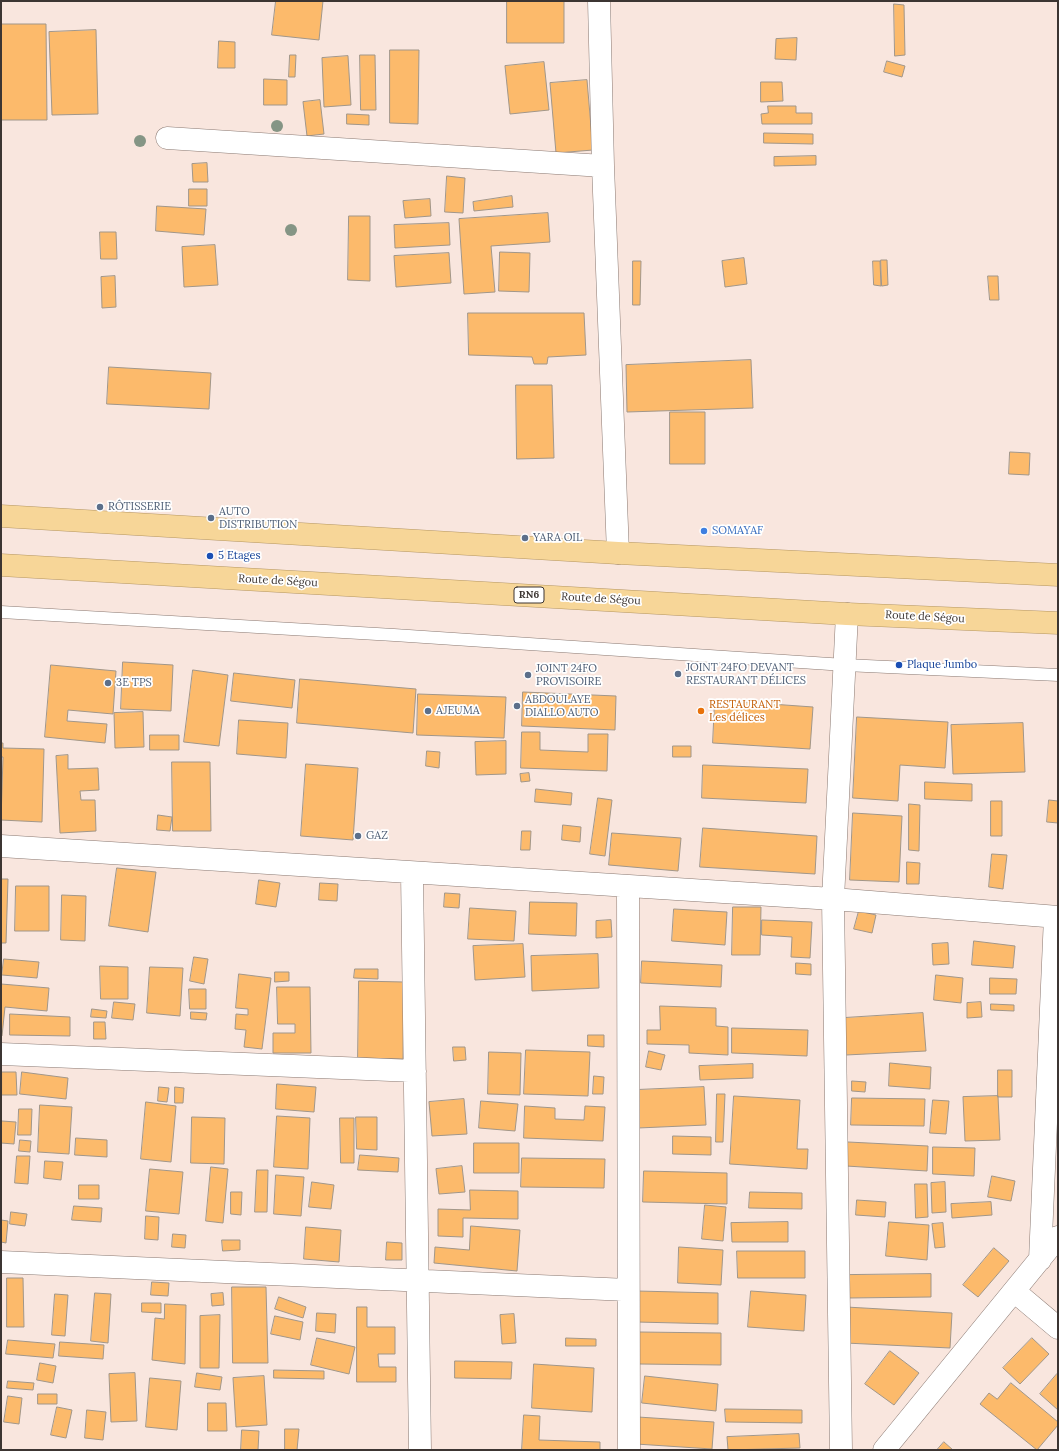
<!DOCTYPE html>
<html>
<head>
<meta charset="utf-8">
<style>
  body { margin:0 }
  #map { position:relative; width:1059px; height:1451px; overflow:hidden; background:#f9e6de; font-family:Lora,serif }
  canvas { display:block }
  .frame { position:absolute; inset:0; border:2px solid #3c3532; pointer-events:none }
</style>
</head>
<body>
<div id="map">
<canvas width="1059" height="1451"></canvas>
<div class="frame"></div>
</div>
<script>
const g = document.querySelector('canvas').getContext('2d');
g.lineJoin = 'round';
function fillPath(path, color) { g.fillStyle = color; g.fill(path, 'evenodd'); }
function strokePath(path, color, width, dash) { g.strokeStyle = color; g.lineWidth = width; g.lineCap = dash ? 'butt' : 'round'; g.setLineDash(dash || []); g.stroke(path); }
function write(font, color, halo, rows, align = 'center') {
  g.font = font + ' Lora,serif'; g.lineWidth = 3.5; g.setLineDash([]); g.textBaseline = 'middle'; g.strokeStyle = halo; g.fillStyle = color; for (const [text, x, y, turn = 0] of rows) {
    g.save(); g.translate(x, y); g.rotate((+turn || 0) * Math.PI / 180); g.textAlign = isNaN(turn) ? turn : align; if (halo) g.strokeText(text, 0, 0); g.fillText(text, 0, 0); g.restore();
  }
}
const building = new Path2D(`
  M276,1H323L319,40L272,35Z
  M507,1H564V43H507Z
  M894,4L904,5L905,55L895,56Z
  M1,24H46L47,120H1Z
  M96,30L98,114L52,115L49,32Z
  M797,38L796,60L775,59L776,39Z
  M219,41L235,42V68H218Z
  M390,50H419L418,124L390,123Z
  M290,55H296L295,77H289Z
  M360,55H375L376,110H361Z
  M348,56L351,105L324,107L322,58Z
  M887,61L905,66L902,77L884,72Z
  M544,62L549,110L510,114L505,66Z
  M264,79L287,80V105H264Z
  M587,80L593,150L556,153L550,83Z
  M761,82H782L783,101L761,102Z
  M320,100L324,134L307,136L303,102Z
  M768,106H796V113H812V124H762L761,114L768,113Z
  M347,114L369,115V125L347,124Z
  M764,133L813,134V144L764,143Z
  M816,156V165L774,166V157Z
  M207,163L208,182H193L192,164Z
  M447,176L465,178L463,213L445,212Z
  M189,189H207V206H189Z
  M512,196L513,207L474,211L473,202Z
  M430,199L431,216L405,218L403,201Z
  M157,206L206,209L204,235L156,231Z
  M548,213L550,242L491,246L495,292L464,294L459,219Z
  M349,216H370V281L348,280Z
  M449,223L450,245L395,248L394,225Z
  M100,232H116L117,259H101Z
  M215,245L218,285L184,287L182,247Z
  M500,252L530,253L529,292L499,291Z
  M449,253L451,283L396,287L394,256Z
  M744,258L747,284L725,287L722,261Z
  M881,260H887L888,285L882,286Z
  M633,261H641L640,305H633Z
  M873,261H880L881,286L874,285Z
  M115,276L116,307L102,308L101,277Z
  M988,276H998L999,300H990Z
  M468,313H584L586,355L548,357L547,364H534L532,357L469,355Z
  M751,360L753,408L627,412L626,365Z
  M109,367L211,373L209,409L107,404Z
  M516,385H552L554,458L517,459Z
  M670,412H705V464H670Z
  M1010,452L1030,453L1029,475L1009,474Z
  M123,662L173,665L171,711L121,709Z
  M51,665L116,671L113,714L68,710L67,721L107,724L105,743L45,737Z
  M193,670L228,675L219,746L184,742Z
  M234,673L295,680L292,708L231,701Z
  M300,679L416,689L413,733L297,723Z
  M523,692L616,696L615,730L522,726Z
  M418,694L506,697L504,738L417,735Z
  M715,700L813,707L810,749L713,743Z
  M143,712L144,747L115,748L114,713Z
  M857,717L948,722L945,768L900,765L898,801L853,798Z
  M239,720L288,723L286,758L237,754Z
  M1023,723L1025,772L953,774L951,725Z
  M522,732H540V750L588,752V734H608L607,771L521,768Z
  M150,735H179V750H150Z
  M506,741V774L476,775L475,742Z
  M1,743H3V748L44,749L42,822L1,820L3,757H1Z
  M673,746H691V757H673Z
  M427,751L440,752L439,768L426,766Z
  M68,755V769L98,768L99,790L80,791L81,800H95L96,831L60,833L56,756Z
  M172,762H210L211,831H173Z
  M306,764L358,768L353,840L301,836Z
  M703,765L808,769L806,803L702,798Z
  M529,773L530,781L521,782L520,774Z
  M925,782L972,784V801L925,799Z
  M536,789L572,793L571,805L535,802Z
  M598,798L612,800L605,856L590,854Z
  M1049,800L1058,801V823L1047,822Z
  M991,801H1002V836H991Z
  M909,804L920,805L919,851L909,850Z
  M853,813L902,816L899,882L850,880Z
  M158,815L172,817L170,831L157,830Z
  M563,825L581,827L580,842L562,840Z
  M703,828L817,836L815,874L700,867Z
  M522,831H531L530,850H521Z
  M612,833L681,838L678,871L609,865Z
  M992,854L1007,855L1003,889L989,887Z
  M907,862L920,863L919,884H907Z
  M117,868L156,872L148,932L109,926Z
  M1,879H8L6,943H1Z
  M259,880L280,883L276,907L256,904Z
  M320,883L338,884L337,901L319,900Z
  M16,886H49V931H15Z
  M445,893L460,894L459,908L444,907Z
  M62,895L86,896L85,941L61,940Z
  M530,902L577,903L576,936L529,934Z
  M733,907H761L760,955H732Z
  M470,908L516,911L514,941L468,939Z
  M674,909L727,912L725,945L672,941Z
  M859,911L876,915L872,933L854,929Z
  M611,920L612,937L596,938V921Z
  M762,920L812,922L810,958L791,957L792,937L762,935Z
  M974,941L1015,946L1013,968L972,965Z
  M948,943L949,964L933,965L932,944Z
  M523,944L525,977L475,980L473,946Z
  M598,954L599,988L532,991L531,956Z
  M194,957L208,959L204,984L190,981Z
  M4,959L39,962L37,978L2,975Z
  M642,961L722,965L721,987L641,983Z
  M796,963L811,964V975L796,974Z
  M100,966L128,967V999H101Z
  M150,967L183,968L180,1016L147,1013Z
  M355,969H378V979L354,978Z
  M275,972H289V981L275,982Z
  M239,974L271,978L262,1049L244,1047L246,1030L235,1029L236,1014L248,1015V1009L236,1008Z
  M936,975L963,978L961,1003L934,1000Z
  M990,978L1017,979L1016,994H990Z
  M359,981L404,982L403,1059L358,1058Z
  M1,984L49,988L47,1011L5,1007L2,1036H1Z
  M277,987H310L311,1053H273V1033H295V1024H278Z
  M189,989H206V1009H190Z
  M114,1002L135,1004L133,1020L112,1018Z
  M981,1002L982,1017L967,1018V1003Z
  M991,1004L1014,1005V1011L991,1010Z
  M660,1006L716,1008V1026L728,1027V1055L689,1053V1045L647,1044V1030H660Z
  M92,1009L107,1011L106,1018L91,1017Z
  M191,1012L207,1013L206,1020L191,1019Z
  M923,1013L926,1051L846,1055L844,1018Z
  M10,1014L70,1017V1036L10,1035Z
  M94,1022H105L106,1039H94Z
  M732,1028L808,1030L807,1056L732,1053Z
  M588,1035H604V1047L588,1046Z
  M453,1047H465L466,1060L454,1061Z
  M526,1050L590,1052L588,1096L524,1094Z
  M649,1051L665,1055L661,1070L646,1067Z
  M489,1052L521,1053L520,1095L488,1094Z
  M890,1063L931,1067L930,1089L889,1086Z
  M753,1064V1078L700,1080L699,1066Z
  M998,1070H1012V1097H998Z
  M2,1072H16L17,1095H2Z
  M22,1072L68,1078L66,1099L20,1094Z
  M594,1076L604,1077L603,1094H593Z
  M852,1081L866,1082L865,1092L852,1091Z
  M277,1084L316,1087L314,1112L276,1109Z
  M159,1087L169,1088L167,1102L158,1101Z
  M175,1087L184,1088L183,1103H175Z
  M704,1087L706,1125L638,1128L636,1090Z
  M717,1094H725L723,1142H716Z
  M734,1096L800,1100L797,1149H808L807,1169L730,1164Z
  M998,1096L1000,1140L965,1141L963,1097Z
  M852,1098L925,1099L924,1126L851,1125Z
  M464,1099L467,1134L432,1136L429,1102Z
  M933,1100L949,1101L946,1134L930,1133Z
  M481,1101L518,1104L515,1131L479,1128Z
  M146,1102L176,1106L171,1162L141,1159Z
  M40,1105L72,1107L69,1154L38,1152Z
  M525,1106L555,1108V1119L584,1120L585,1106L605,1107L603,1141L524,1138Z
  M19,1109H32L31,1135H18Z
  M277,1116L310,1118L308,1169L274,1167Z
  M192,1117L225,1118L224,1164L191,1163Z
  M356,1117H377V1150L357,1149Z
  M340,1118H354V1163H341Z
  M2,1121L16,1122L14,1144L1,1143Z
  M673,1136L711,1137V1155L673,1154Z
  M76,1138L107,1140V1157L75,1155Z
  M20,1140L31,1141L30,1152L19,1151Z
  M848,1142L928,1146L927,1171L846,1166Z
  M474,1143H519V1173H474Z
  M933,1147L975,1148L974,1176L933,1174Z
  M360,1155L399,1158L398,1172L358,1170Z
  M17,1156H30L28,1184L15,1183Z
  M522,1158L605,1159L604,1188L521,1187Z
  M45,1161L63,1162L61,1180L44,1178Z
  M462,1166L465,1192L439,1194L436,1169Z
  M211,1167L228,1169L223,1223L206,1221Z
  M150,1169L183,1172L179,1214L146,1211Z
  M257,1170H268L267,1212H255Z
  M644,1171L727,1173V1204L643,1202Z
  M276,1175L304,1177L301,1216L274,1214Z
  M992,1176L1015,1181L1011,1201L988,1197Z
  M312,1182L334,1185L331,1209L309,1207Z
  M945,1182L946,1212L932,1213L931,1183Z
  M915,1184H927L928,1217L916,1218Z
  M79,1185H99V1199H79Z
  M470,1190L518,1191V1219L463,1218V1237L438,1236V1209L470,1210Z
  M231,1192H242L241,1215L231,1214Z
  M750,1192L802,1193V1209L749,1208Z
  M857,1200L886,1202L885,1217L856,1215Z
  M991,1202L992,1215L952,1218L951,1204Z
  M705,1205L726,1207L723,1241L702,1239Z
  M74,1206L102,1208L101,1222L72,1220Z
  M11,1212L27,1214L25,1226L10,1224Z
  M146,1216L159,1217L158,1240L145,1239Z
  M1,1220L8,1221L6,1243L1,1242Z
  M788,1222V1242H732L731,1223Z
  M889,1222L929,1225L927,1260L886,1256Z
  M943,1223L945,1247L935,1248L932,1224Z
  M471,1226L520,1230L517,1271L434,1263L435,1247L469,1250Z
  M306,1227L341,1230L339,1262L304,1259Z
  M173,1234L186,1235L185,1248L172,1247Z
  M222,1240H240V1250L223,1251Z
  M387,1242L402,1243V1260H386Z
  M679,1247L723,1250L721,1285L678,1283Z
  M994,1248L1009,1261L978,1297L963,1285Z
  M737,1251H805V1278H738Z
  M931,1274V1297L849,1298L848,1275Z
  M7,1278H23L24,1327H7Z
  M152,1282L169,1283L168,1296L151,1295Z
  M232,1287H266L268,1363H233Z
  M637,1291L718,1293V1324L636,1322Z
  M751,1291L806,1295L804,1331L748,1327Z
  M95,1293L111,1294L108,1343L91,1341Z
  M223,1293L224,1305L212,1306L211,1294Z
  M55,1294L68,1295L65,1336L52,1335Z
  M279,1297L306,1307L303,1318L275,1309Z
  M142,1303H161V1313L142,1312Z
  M165,1304L186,1305L185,1364L152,1360L155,1318L164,1319Z
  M357,1307H367V1327H395V1354H378L379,1367H396V1382H357Z
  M846,1307L952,1313L950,1348L845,1343Z
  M317,1313L336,1314L335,1333L316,1331Z
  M514,1314L516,1343L502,1344L500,1315Z
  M220,1315L219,1368H200V1316Z
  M275,1316L303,1322L300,1340L271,1334Z
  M639,1332L721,1333V1365L639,1364Z
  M317,1338L355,1347L349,1374L311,1365Z
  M566,1338L596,1339V1346H566Z
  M1032,1338L1049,1354L1020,1384L1003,1368Z
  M8,1340L55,1344L53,1358L6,1354Z
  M60,1342L104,1345L103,1359L59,1356Z
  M890,1351L919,1373L894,1405L865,1384Z
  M455,1361L512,1362L511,1379L455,1378Z
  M40,1363L56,1366L53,1383L37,1380Z
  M534,1364L594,1368L592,1412L532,1408Z
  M274,1370L324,1371V1379L274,1378Z
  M135,1373L137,1421L111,1422L109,1374Z
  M197,1373L222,1377L220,1390L195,1387Z
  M1057,1374L1058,1375V1410L1040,1394Z
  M264,1376L267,1425L236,1427L233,1378Z
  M645,1376L718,1384L716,1411L642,1403Z
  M150,1378L181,1381L177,1430L146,1427Z
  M8,1381L34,1383L33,1390L7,1388Z
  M1011,1383L1058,1422V1425L1037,1450L980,1404L989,1393L997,1399Z
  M38,1394H57V1404H38Z
  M8,1396L22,1398L19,1424L4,1422Z
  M208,1403H226L227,1431H208Z
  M57,1407L72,1410L66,1438L51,1435Z
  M725,1409L802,1410V1423L726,1422Z
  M87,1410L106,1412L103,1440L85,1438Z
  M524,1415L540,1416L539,1440L600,1442V1450H522Z
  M638,1417L714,1422L712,1449L636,1444Z
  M285,1429H299L297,1450H285Z
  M242,1430L259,1431L258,1450H241Z
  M799,1434L800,1448L728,1450L727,1437Z
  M944,1442L953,1450H937Z`);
const service = new Path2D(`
  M1,612L394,635L845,665L1058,675`);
const minor = new Path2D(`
  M599,1L603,166L618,553
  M167,138L603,166
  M1,846L833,899L1058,917
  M412,873L420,1450
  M628,886L629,1450
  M1,1054L415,1071
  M1040,1260L1055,917
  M1,1262L628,1290
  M1014,1291L1058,1328
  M841,1450L833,899L847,614
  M884,1450L1058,1237`);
const trunk = new Path2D(`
  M1,516L618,553L1058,575
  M1,565L847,614L1058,623`);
const trees = [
  [277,126],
  [140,141],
  [291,230],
  [583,668]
];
const markers = [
  [100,507,4,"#5c6f8a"],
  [211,518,4,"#5c6f8a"],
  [704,531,4,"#3f7fe0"],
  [525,538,4,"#5c6f8a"],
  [210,556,4,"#1a4fb4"],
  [899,665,4,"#1a4fb4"],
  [678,674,4,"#5c6f8a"],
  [528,675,4,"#5c6f8a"],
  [108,683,4,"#5c6f8a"],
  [517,706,4,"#5c6f8a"],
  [428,711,4,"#5c6f8a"],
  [701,711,4,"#e8710a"],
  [358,836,4,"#5c6f8a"]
];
const shields = [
  [529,595,30]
];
const shieldNames = [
  ["RN6",529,595]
];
const serviceNames = [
  ["RÔTISSERIE",108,507],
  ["AUTO",219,512],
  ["DISTRIBUTION",219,525],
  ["YARA OIL",533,538],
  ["JOINT 24FO DEVANT",686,668],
  ["RESTAURANT DÉLICES",686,681],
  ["JOINT 24FO",536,669],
  ["PROVISOIRE",536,682],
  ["3E TPS",116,683],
  ["ABDOULAYE",525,700],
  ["DIALLO AUTO",525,713],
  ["AJEUMA",436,711],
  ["GAZ",366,836]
];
const shopNames = [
  ["SOMAYAF",712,531]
];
const transitNames = [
  ["5 Etages",218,556],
  ["Plaque Jumbo",907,665]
];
const streetNames = [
  ["Route de Ségou",278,581,3],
  ["Route de Ségou",601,599,3],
  ["Route de Ségou",925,617,3]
];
const foodNames = [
  ["RESTAURANT",709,705],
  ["Les délices",709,718]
];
fillPath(building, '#fcba6b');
strokePath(building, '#a19689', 1);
strokePath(service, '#8a7972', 13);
strokePath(minor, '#8a7972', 23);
strokePath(trunk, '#b49663', 23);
strokePath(service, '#fff', 12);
strokePath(minor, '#fff', 22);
strokePath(trunk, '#f7d698', 22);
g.fillStyle = '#859585';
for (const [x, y] of trees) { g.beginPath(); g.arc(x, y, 6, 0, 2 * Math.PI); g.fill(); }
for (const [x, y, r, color] of markers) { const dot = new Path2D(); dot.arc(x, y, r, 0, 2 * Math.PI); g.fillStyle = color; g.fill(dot); strokePath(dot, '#fff', 1.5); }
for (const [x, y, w] of shields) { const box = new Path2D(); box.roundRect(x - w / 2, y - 8, w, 16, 3); g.fillStyle = '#fff'; g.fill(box); strokePath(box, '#3c3532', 1); }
write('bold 10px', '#3c3532', null, shieldNames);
write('11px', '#4e5e75', '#fff', serviceNames, 'left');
write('11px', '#366cbe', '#fff', shopNames, 'left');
write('11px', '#164399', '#fff', transitNames, 'left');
write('11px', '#3c3532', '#fff', streetNames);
write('11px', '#c56008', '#fff', foodNames, 'left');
</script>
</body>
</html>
